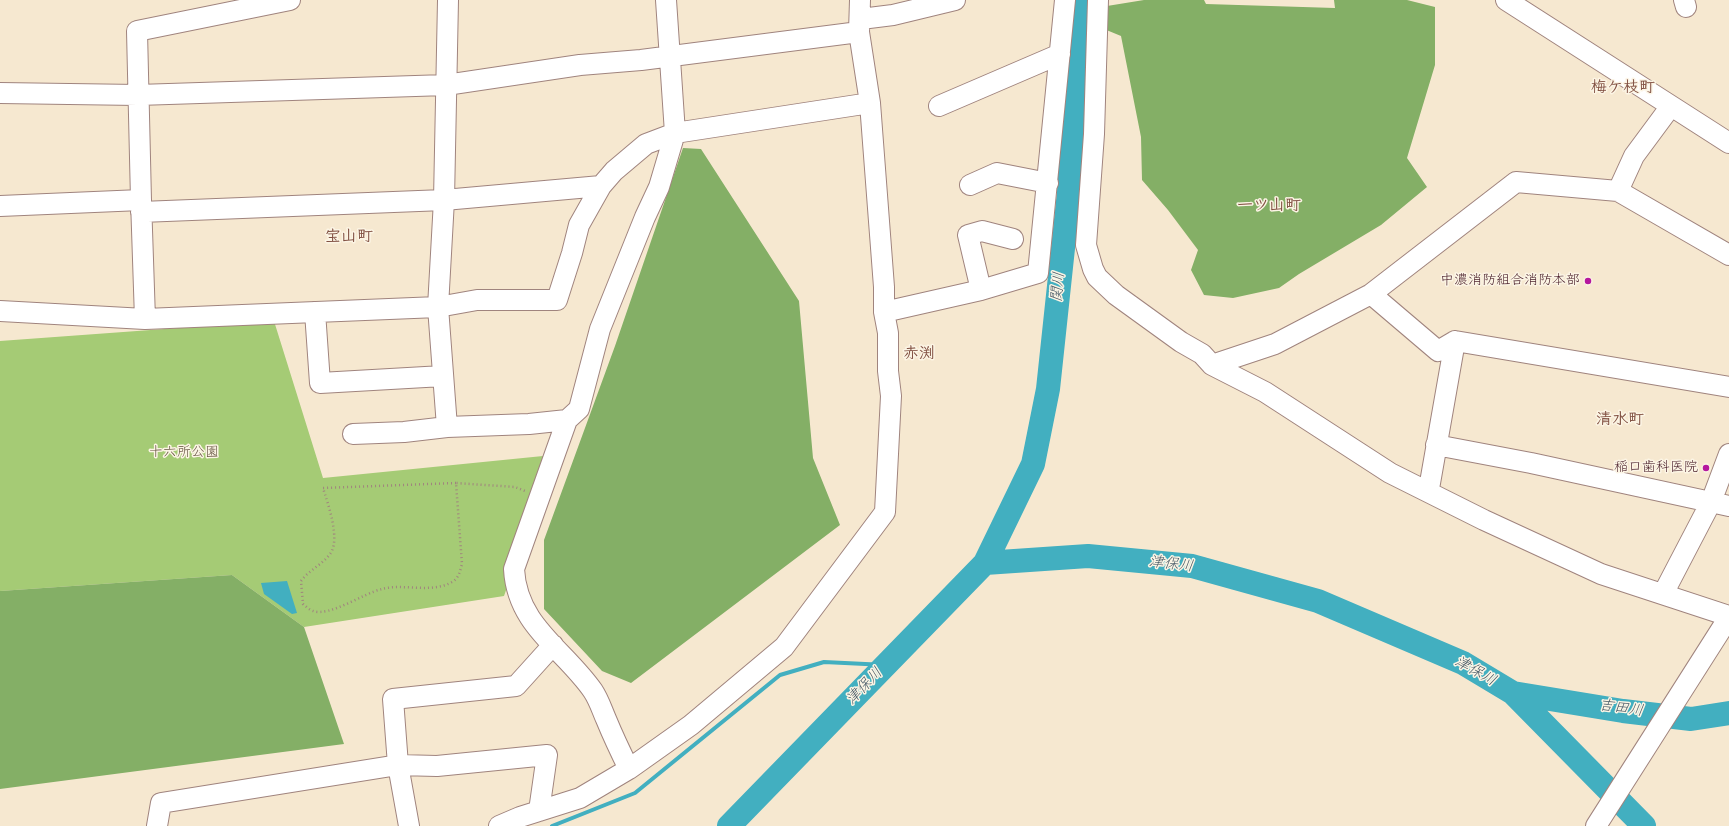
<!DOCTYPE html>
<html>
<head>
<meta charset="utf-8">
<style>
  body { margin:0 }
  canvas { display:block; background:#f6e8d0 }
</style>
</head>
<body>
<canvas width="1729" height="826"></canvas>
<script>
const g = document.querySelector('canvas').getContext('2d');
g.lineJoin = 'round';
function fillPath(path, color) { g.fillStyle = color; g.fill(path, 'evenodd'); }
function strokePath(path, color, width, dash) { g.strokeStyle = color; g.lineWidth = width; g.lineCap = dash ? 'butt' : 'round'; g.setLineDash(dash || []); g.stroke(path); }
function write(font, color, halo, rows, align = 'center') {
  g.font = font + ' "Architects Daughter","Klee One",sans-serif'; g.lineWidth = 3; g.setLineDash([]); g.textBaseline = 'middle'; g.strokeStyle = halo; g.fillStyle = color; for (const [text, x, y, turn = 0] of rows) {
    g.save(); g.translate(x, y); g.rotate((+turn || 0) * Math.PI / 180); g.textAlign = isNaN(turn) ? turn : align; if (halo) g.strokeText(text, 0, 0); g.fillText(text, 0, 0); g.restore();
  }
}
const green = new Path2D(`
  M274,321L323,478L553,455L504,596L304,627L232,575L0,591V341Z`);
const forest = new Path2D(`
  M1144,0H1204L1206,4L1335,8L1334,0H1407L1435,7V65L1407,158L1427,187L1381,225L1299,274L1279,288L1233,298L1204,295L1191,270L1198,250L1168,210L1142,180L1141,137L1121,36L1104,29L1107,6Z
  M683,148L701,149L799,301L813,458L840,525L631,683L602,671L544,609V540L615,346Z
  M232,575L304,627L344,744L0,789V591Z`);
const water = new Path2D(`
  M287,581L297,613L292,614L264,594L261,583Z`);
const stream = new Path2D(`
  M552,826L635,793L780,675L824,662L886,665`);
const river = new Path2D(`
  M985,563L1088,556L1192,566L1318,601L1463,663L1513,693L1644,826
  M1513,693L1623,711L1691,719L1729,713
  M729,826L985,563L1033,464L1048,389L1069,192L1070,166L1079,86L1077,51L1080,0`);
const path = new Path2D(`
  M456,483L323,488C328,504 341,540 330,554C322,565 309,570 301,581L303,604C306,606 309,610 313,611C330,617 364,593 382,589C404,583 431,594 452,582C459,578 460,571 462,564L456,483L515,487L525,491`);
const minor = new Path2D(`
  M1098,0L1094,134L1086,245L1093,269L1097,277L1116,295L1181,342L1202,354L1212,365L1265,392L1390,473L1484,520L1601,574L1729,616
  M1506,0L1729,143
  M1684,0L1686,7
  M861,19L893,15L955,0
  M0,93L138,95L446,85L580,65L641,60L859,32
  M939,106L1060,54
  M970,185L997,173L1048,183
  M1618,191L1729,255
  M0,206L141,200
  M141,212L444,200L601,186
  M981,290L968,235L982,231L1013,239
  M1371,294L1438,351L1455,341L1729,387
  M0,311L145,319L438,307L477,300H557L572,253L579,225L601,186L614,171L646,144L675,133L870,103
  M315,312L320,383L443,376
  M884,312L981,290L1038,273L1065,0
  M145,319L141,200L137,31L290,0
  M1212,365L1275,344L1371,294L1516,182L1618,191L1634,156L1671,106
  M567,420L514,569C517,626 564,649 593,691C599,700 602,710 606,719C613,736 621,753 629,769
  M447,427L438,307L444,200L448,0
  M353,434L404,432L447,427L529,424L567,420L579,409L600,329L645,217L659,187L675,133L666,0
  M1436,445L1531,463L1729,506
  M1426,491L1430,483L1455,341
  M1663,594L1711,502L1729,454
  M157,826L161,803L398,765L393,699L516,686L553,645
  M409,826L398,765L437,766L547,755L539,811
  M499,826L520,817L580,798L629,769L691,725L784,647L885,512L891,396L888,371V333L884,312V287L870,103L859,32L860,0
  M1596,826L1729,617`);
const markers = [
  [1588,281,4,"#b5179e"],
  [1706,468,4,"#b5179e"]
];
const poiNames = [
  ["中濃消防組合消防本部",1580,281],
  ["稲口歯科医院",1698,468]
];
const parkNames = [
  ["十六所公園",184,453]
];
const waterNames = [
  ["関川",1059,287,-84],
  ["津保川",1171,565,7],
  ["津保川",1475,672,29],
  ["津保川",865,687,-46],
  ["吉田川",1621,709,8]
];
const quarterNames = [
  ["梅ケ枝町",1623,89],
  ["一ツ山町",1269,207],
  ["宝山町",349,238],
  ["赤渕",919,355],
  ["清水町",1620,421]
];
fillPath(green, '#a5cb75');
fillPath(forest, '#84af66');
fillPath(water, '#42afc0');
strokePath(stream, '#42afc0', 4);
strokePath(river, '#42afc0', 24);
strokePath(minor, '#a0847e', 22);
strokePath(path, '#a0847e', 2.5, [1, 3]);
strokePath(minor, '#fff', 20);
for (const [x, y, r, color] of markers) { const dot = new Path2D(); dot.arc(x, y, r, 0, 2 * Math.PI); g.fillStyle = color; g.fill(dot); strokePath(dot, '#fcf5e5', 1.5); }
write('14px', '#4a1f2b', '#fcf5e5', poiNames, 'right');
write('14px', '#655341', '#fcf5e5', parkNames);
write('italic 15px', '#475967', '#fcf5e5', waterNames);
write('bold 16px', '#815042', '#fcf5e5', quarterNames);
</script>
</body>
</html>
